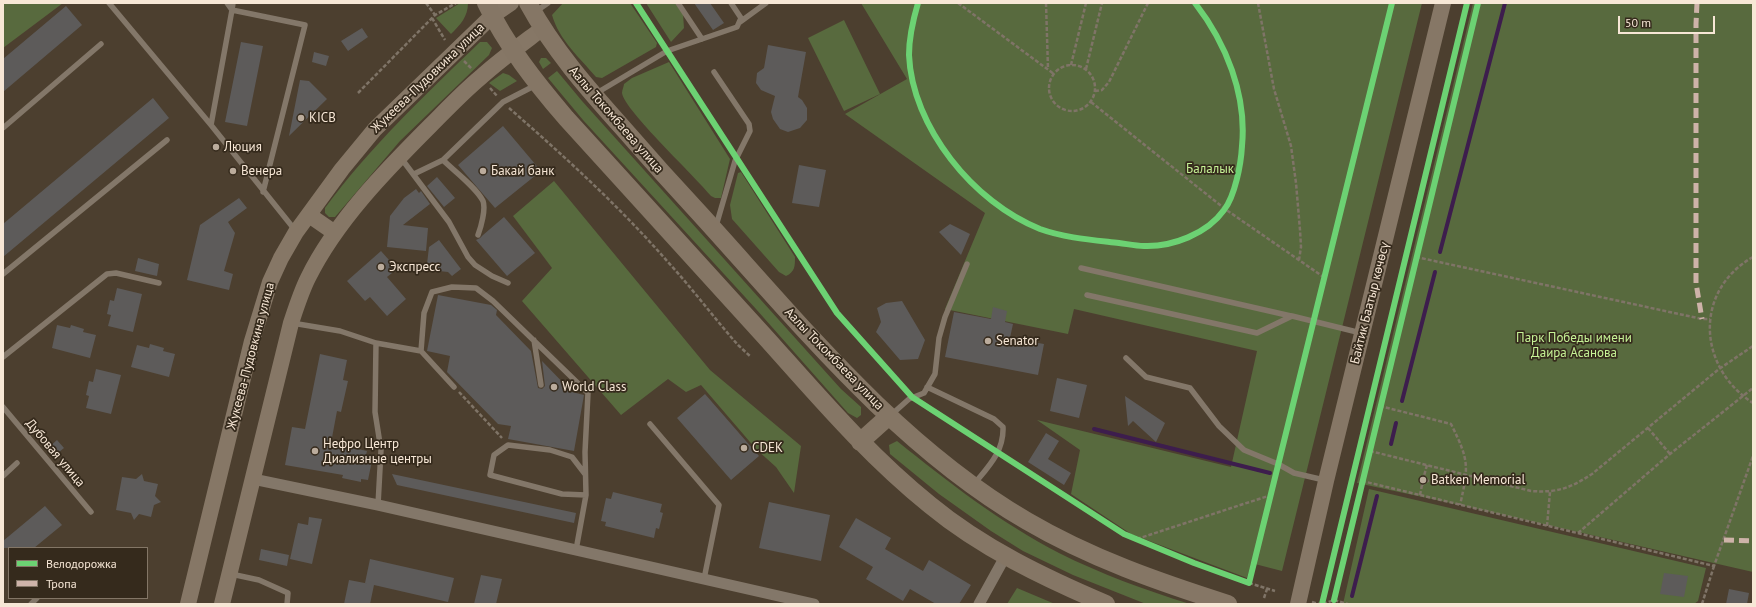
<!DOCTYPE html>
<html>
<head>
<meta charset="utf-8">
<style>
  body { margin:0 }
  #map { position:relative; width:1756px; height:607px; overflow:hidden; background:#4c3f2f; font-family:"PT Sans",sans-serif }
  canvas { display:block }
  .frame { position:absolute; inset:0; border:4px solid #f7e7d6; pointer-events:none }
  .legend { position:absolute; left:8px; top:547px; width:140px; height:52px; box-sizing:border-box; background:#352a1c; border:1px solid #837666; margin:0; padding:5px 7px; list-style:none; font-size:12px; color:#f7e7d6 }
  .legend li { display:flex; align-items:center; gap:8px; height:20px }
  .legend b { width:20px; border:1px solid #837666 }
  .scale { position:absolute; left:1618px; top:16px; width:97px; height:18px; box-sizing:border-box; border:2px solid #f7e7d6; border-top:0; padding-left:5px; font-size:12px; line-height:14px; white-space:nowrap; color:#f7e7d6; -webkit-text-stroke:3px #352a1c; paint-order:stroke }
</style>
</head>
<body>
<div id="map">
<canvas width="1756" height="607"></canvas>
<div class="frame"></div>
<ul class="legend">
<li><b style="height:5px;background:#6cd273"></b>Велодорожка</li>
<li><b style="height:5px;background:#ceb3a9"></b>Тропа</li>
</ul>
<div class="scale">50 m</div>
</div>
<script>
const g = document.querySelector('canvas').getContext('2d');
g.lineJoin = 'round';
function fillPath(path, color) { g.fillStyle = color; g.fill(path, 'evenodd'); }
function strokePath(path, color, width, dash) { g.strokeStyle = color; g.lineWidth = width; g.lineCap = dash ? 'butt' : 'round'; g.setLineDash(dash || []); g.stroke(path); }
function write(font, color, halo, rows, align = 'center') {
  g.font = font + ' "PT Sans",sans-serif'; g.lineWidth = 3.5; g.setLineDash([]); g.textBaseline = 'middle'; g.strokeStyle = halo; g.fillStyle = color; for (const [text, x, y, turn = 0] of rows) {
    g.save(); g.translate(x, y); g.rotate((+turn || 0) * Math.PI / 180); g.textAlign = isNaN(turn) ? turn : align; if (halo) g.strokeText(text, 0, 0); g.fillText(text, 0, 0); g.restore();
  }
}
const green = new Path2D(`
  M3,3H63L3,48Z
  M460,3H468C468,17 460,25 451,34L436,18Z
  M563,3H630L657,43L656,47L602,78L596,77C580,58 559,40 552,15Z
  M646,3H675L683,14L684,28L671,42Z
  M861,3H1422L1282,571L1251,563L1247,578L1131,534L1071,494L1080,450L1037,420L1231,467L1257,351L1074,309L1068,334L945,309L985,213L845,114L907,79Z
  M1473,3H1753V572L1460,505L1357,483Z
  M844,20L880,94L844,111L808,38Z
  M480,42H487L492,48L489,55L400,141L335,217H329L325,213V208C370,147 425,95 480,42Z
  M541,58H546L551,63L543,69L539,62Z
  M669,62L730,159L721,198H715L711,196C696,177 624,110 622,93C622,90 624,86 624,84L632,78Z
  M557,71L582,101L841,389L861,407V415L857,418L848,413L756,309L583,120L548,78Z
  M503,73L509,75L517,81L500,91L489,83Z
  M741,172L795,257C795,266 795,272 786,276L779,272L732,219L730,205L738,173Z
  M554,181L710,370L801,446L794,493L776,467L756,449L701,385L686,392L668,379L621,415L522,301L552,268L513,216Z
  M897,441C948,482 1001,523 1059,553C1101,574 1145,590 1190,604H1146L1073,575L1023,551L991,531L939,494L890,454L889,445Z
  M1369,489L1706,568L1698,601L1694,604H1343Z
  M1017,588L1055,604H1007Z`);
const stream = new Path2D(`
  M1440,252L1505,3
  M1402,401L1435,272
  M1094,429L1270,473
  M1391,444L1396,423
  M1352,596L1377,496`);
const building = new Path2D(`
  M694,3H710L724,23L713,30Z
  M66,6L82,25L3,92V59Z
  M362,28L368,37L348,51L341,41Z
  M241,42L263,46L247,126L225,122Z
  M768,45L806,52L798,97L802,100L807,108V120L800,128L788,132L780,129L773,119L771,112L775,96L761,90L756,83L757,73L764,68Z
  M314,52L329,56L326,66L312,62Z
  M300,80L309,81L327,99L289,136Z
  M153,98L169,118L3,257V224Z
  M503,126L541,171L495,208L458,165Z
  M799,165L826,170L819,207L792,203Z
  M437,177L455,198L444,207L427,186Z
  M416,189L419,193L421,191L430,204L403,225L428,228L426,251L387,247L390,216L404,198Z
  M239,198L247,208L228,222L235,233L224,271L233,274L229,290L187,280L200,225Z
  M504,217L535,253L507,276L476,240L480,238L483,235Z
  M950,224L970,234L961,255L939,232Z
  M439,240L461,269L452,276L448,272L439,271L432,263L427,264L429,247Z
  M381,251L397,269L387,277L406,299L387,316L370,297L365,301L347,281Z
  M138,258L159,264L157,276L135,271Z
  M117,288L142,294L133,332L108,326L111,315L107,314L110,300L114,301Z
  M438,295L491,305L497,310L496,315L531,351L538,388L542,389L545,386L542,361L572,392L584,395L574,451L508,439L511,426L498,424L447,372L450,356L427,351Z
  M902,301L925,340L918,359L900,360L876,332L881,322L877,308L886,303Z
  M993,307L1007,311L1005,322L1013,324L1010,338L1044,344L1038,375L945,357L954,312L991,319Z
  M57,325L70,328L71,325L84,329L83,332L96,335L90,358L52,348Z
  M150,344L164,348L163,351L175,354L169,377L131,367L137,345L149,348Z
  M320,354L347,360L343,380L348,381L341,412L337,411L331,443L367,451L366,455L373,456L368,480L361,479V482L342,478L343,475L285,465L292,427L305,429Z
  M96,369L121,375L111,414L86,408L89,396L86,395L89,381L93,382Z
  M1057,378L1087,385L1079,418L1050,411Z
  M705,394L759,456L731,480L677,418Z
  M1125,396L1165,423L1156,442L1133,421L1128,426Z
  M1046,433L1059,441L1048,459L1071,473L1064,485L1028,462Z
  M57,440L64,448L54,456L48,448Z
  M142,474L144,481L158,484L155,496L161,502L154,505L151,517L139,514L134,520L131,513L116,510L122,477L136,479Z
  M392,474L576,513L574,523L397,485Z
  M613,492L662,504L660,512L663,513L659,529L656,528L654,538L605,526L606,522L601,521L606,498L611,499Z
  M769,502L830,515L821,561L759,548Z
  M45,506L62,525L34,548H3V541Z
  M309,517L322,519L312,564L290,559L298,523L308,525Z
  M856,518L891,538L885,549L923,571L929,560L971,585L959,604H936L910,589L903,601L866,579L873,567L839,547Z
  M261,549L289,555L287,566L259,560Z
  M370,559L454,578L448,602L374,585L370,604H344L349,580L370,584L365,583Z
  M1664,573L1688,576L1684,597L1660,594Z
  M481,575L502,579L496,604H474Z
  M1729,589L1749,593L1747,604H1726Z`);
const path = new Path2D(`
  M426,3L435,15
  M958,3L1054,74
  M1046,3L1048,69
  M1258,3L1274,89L1291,146L1296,183L1300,230L1301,247L1299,260
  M432,18L445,40
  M464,61L472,69
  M1049 88a23 23 0 1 1 46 0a23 23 0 1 1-46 0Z
  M1071,65L1086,3
  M1086,69L1102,3
  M490,88L497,96
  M1095,91L1102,90L1109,82L1148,3
  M358,93L435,15L456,3
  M1091,102L1225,209L1325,278
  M509,108C564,156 619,206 667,261C692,288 714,318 738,345L751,357
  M1416,257L1702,319H1710
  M1753,257C1693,291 1698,368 1753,403
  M459,392L502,438
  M1380,406L1451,424C1469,460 1469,466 1460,505
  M1648,428L1670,454
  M1370,451L1531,491C1558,493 1570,488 1592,474L1719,369L1753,346
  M1362,481L1714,566L1753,456
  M1422,485L1428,481L1424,476
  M1420,495L1422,485L1419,479L1424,476L1427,465
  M1547,526L1550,492
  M1578,533L1670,454L1753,388
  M1137,539L1271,495
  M1249,583L1275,591
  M1264,598L1267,589
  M1312,602L1319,604
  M1323,604L1334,600L1348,604
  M1333,604L1478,3
  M1702,604L1714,566`);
const lane = new Path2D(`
  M109,3L211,125L295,230
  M233,3L232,10L305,25L263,192
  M678,3L702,39
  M535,12L548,3
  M740,22L766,3
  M714,72L749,124L750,131L735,161L716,226
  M595,94L667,51L737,27L741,18L731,3
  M211,125L232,10L227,3
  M3,128L101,44
  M401,158L449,222L468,257L475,265L492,276L508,283
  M443,160C454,171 476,187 483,201C486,209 481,227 478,235
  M414,174L443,160L503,102L536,85
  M1081,268L1291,316
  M3,274L167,140
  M1087,295L1257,333L1292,316L1361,333
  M292,323L340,331L376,343L375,412L381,450L378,505
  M534,340L541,385
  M376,343L421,351L424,313L432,292L452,287L476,288L493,301L588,393L585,452L586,495L576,550
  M421,351L454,387
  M3,357L107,274L116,273L159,283
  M1126,358L1146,377L1190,388L1219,426L1244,450L1278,464L1294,473L1324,480
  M927,387L994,419L1003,427C1004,451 989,466 975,483
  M3,407L91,512
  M891,415L909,399L924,393L935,374L939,338L945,317L967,264
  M650,424L719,505L704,579
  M585,474L572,457L550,450L508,445L494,455L490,475L562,494L586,495
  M3,476L17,463
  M231,574L259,580L288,593L287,604
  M31,604L37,598`);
const street = new Path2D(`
  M253,479L378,505L814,604
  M979,604L1006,555`);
const secondary = new Path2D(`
  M309,215L335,233
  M188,604L252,341L270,282L281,258L296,232L342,169L375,129L492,16L511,3
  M222,604L291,323C296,308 301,292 308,278C336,221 386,170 431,125C447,109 463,92 481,77C501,59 522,44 543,28
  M1298,604L1326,481L1443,3`);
const primary = new Path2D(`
  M486,3C506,45 536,83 566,118C633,191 700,265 767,339C819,397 869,456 930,505C982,548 1045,578 1106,604
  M528,3C553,49 587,88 622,127C648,157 674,186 701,215C801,325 897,445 1027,521C1090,558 1159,582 1228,604
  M860,442L889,416`);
const quiet = new Path2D(`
  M1697,3L1696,24V283L1702,319
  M1724,540L1753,541`);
const cycleway = new Path2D(`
  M636,3L837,313L912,397L1124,534L1194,563L1249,583L1392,3
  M918,3C913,20 909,37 909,55C912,127 974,203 1040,229C1065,238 1093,240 1119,243C1127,244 1136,246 1144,246C1172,247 1207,234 1224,210C1235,196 1241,164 1242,146C1247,95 1226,43 1195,3
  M1334,600L1478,3
  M1322,604L1467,3`);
const markers = [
  [301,118,4,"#bbac9c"],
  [216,147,4,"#bbac9c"],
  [233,171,4,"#bbac9c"],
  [483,171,4,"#bbac9c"],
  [381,267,4,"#bbac9c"],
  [988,341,4,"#bbac9c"],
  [554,387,4,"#bbac9c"],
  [744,448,4,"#bbac9c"],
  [315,451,4,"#bbac9c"],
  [1423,480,4,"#bbac9c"]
];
const streetNames = [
  ["Жукеева-Пудовкина улица",428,78,-44],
  ["Аалы Токомбаева улица",616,120,49],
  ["Байтик Баатыр көчөсү",1370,303,-76],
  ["Жукеева-Пудовкина улица",251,356,-75],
  ["Аалы Токомбаева улица",834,359,46],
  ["Дубовая улица",55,453,50]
];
const poiNames = [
  ["KICB",309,118],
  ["Люция",224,147],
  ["Венера",241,171],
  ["Бакай банк",491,171],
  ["Экспресс",389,267],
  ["Senator",996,341],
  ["World Class",562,387],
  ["Нефро Центр",323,444],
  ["Диализные центры",323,459],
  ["CDEK",752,448],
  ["Batken Memorial",1431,480]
];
const parkNames = [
  ["Балалык",1210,169],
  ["Парк Победы имени",1574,338],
  ["Даира Асанова",1574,353]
];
fillPath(green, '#586a3e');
strokePath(stream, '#3d1d4d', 4);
fillPath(building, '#5d5b5a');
strokePath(path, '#7f7467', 2.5, [4, 2]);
strokePath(lane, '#837769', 5.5);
strokePath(street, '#837769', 11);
strokePath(secondary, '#867766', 16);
strokePath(primary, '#857665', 18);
strokePath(quiet, '#ceb3a9', 5, [10, 5]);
strokePath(cycleway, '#6cd273', 6);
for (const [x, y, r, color] of markers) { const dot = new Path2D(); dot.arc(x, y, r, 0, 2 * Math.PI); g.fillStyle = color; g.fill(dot); strokePath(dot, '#352a1c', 1.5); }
write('13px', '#f7e7d6', '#352a1c', streetNames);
write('13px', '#f7e7d6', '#352a1c', poiNames, 'left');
write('13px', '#c6f396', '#352a1c', parkNames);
</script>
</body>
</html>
